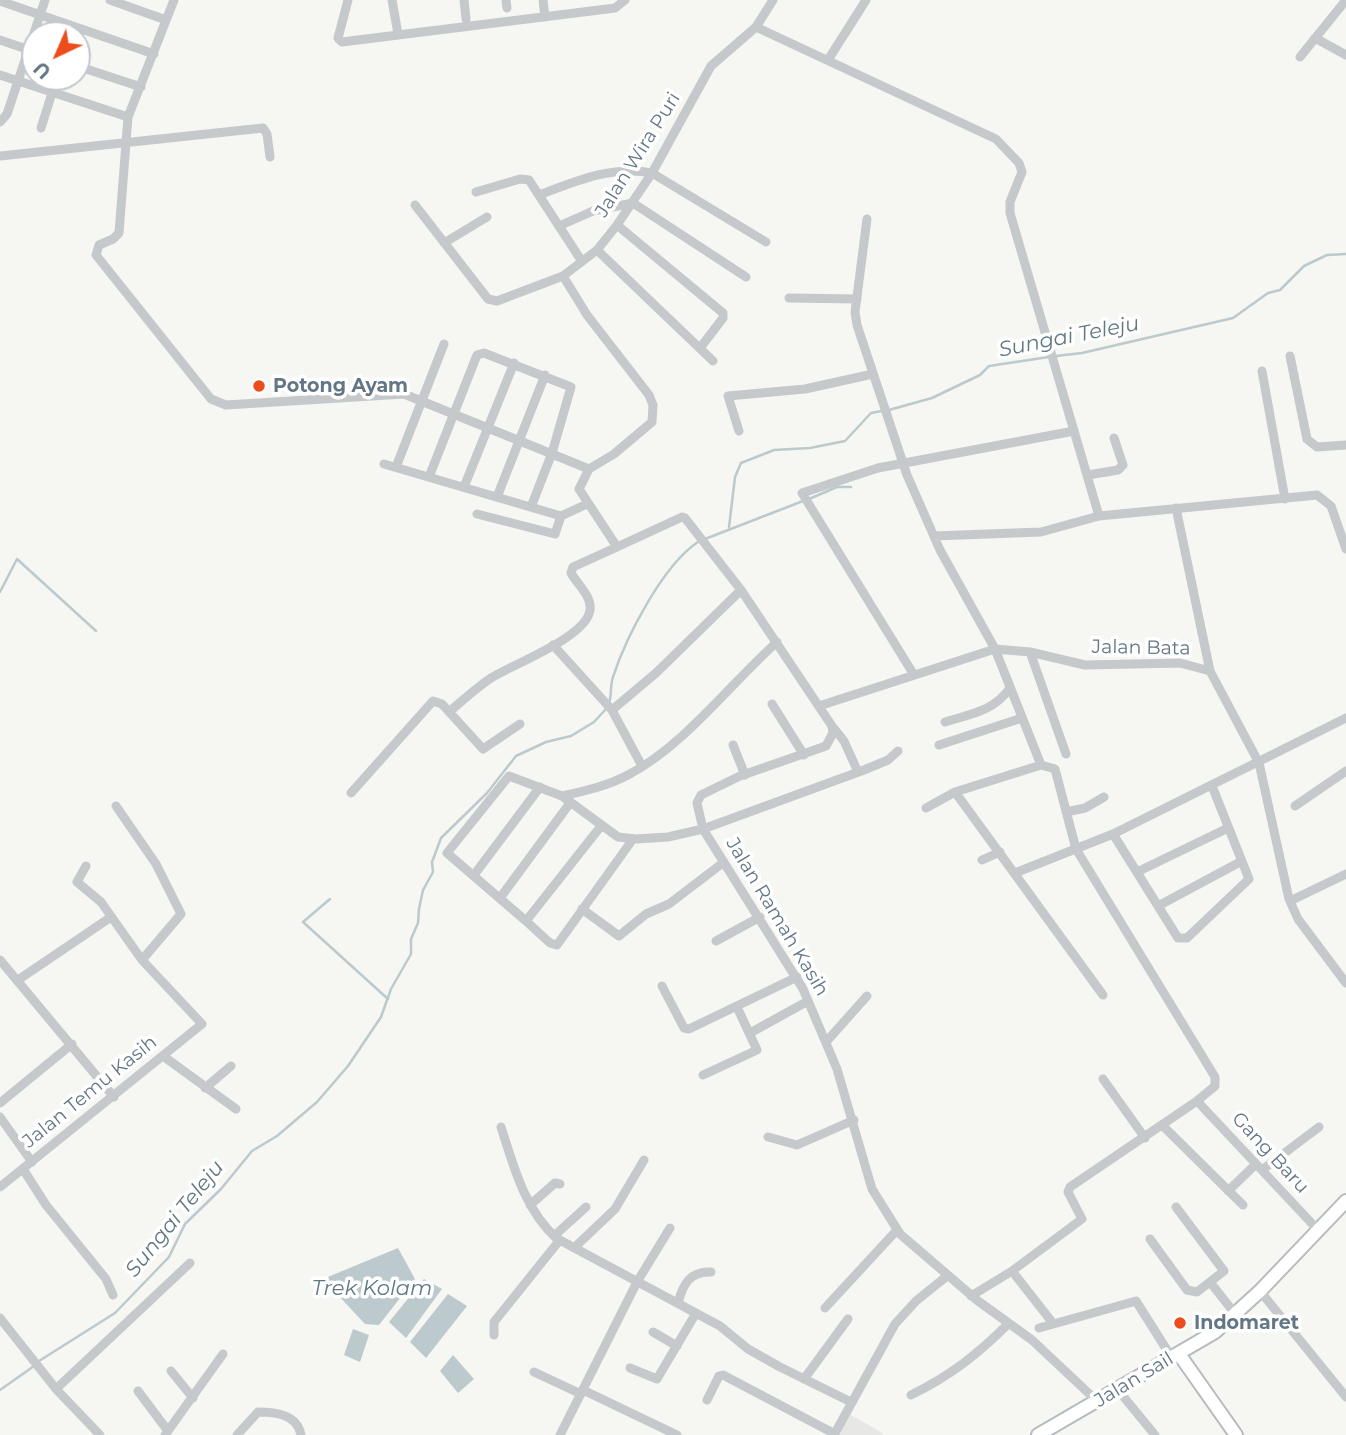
<!DOCTYPE html>
<html>
<head>
<meta charset="utf-8">
<style>
  body { margin:0 }
  #map { position:relative; width:1346px; height:1435px; overflow:hidden; background:#f6f6f2; font-family:Montserrat,sans-serif }
  canvas { display:block }
  .north { position:absolute; left:21px; top:21px; width:70px; height:70px; box-sizing:border-box; background:#fff; border:2px solid #c1c8ce; border-radius:50%; rotate:224deg; font-size:19px; font-weight:700; line-height:28px; text-align:center; color:#637685 }
  .north::after { content:''; display:block; margin:auto; width:24px; height:32px; background:#ed4c1c; clip-path:polygon(50% 0,100% 100%,50% 72%,0 100%) }
</style>
</head>
<body>
<div id="map">
<canvas width="1346" height="1435"></canvas>
<div class="north">U</div>
</div>
<script>
const g = document.querySelector('canvas').getContext('2d');
g.lineJoin = 'round';
function fillPath(path, color) { g.fillStyle = color; g.fill(path, 'evenodd'); }
function strokePath(path, color, width, dash) { g.strokeStyle = color; g.lineWidth = width; g.lineCap = dash ? 'butt' : 'round'; g.setLineDash(dash || []); g.stroke(path); }
function write(font, color, halo, rows, align = 'center') {
  g.font = font + ' Montserrat,sans-serif'; g.lineWidth = 7; g.setLineDash([]); g.textBaseline = 'middle'; g.strokeStyle = halo; g.fillStyle = color; for (const [text, x, y, turn = 0] of rows) {
    g.save(); g.translate(x, y); g.rotate((+turn || 0) * Math.PI / 180); g.textAlign = isNaN(turn) ? turn : align; if (halo) g.strokeText(text, 0, 0); g.fillText(text, 0, 0); g.restore();
  }
}
const built = new Path2D(`
  M849,1414L881,1432L883,1435H839Z`);
const water = new Path2D(`
  M398,1248L415,1279L379,1325L365,1324L323,1279Z
  M424,1279L442,1289L406,1338L389,1322Z
  M448,1294L467,1306L426,1358L410,1342Z
  M353,1329L369,1335L360,1362L344,1355Z
  M453,1355L474,1379L458,1393L440,1371Z`);
const stream = new Path2D(`
  M1056,356L1082,353L1233,318L1268,293L1280,290L1304,266L1327,255L1346,254
  M889,410L932,398L980,375L989,366L1049,357
  M809,499L837,487H851
  M729,527L735,477L741,463L774,450L810,448L845,441L871,413L882,411
  M705,539L803,501
  M0,592L17,559L96,631
  M609,703C612,694 610,685 613,677C626,637 663,565 698,542
  M330,899L303,922L388,999
  M39,1361L115,1313L169,1257L185,1224L221,1189L252,1151L277,1136L317,1102L348,1066L381,1017L391,989L411,954V939L418,923L419,909L423,890L433,872L432,862L441,838L487,793L516,756L546,742L571,736L594,722L606,709
  M0,1390L34,1366`);
const street = new Path2D(`
  M110,0L166,20
  M174,0L128,117L119,233L113,239L99,245L96,255L211,399L226,405L404,394L589,469
  M348,0L338,38L342,42L615,8L625,0
  M392,0L398,34
  M464,0L466,19
  M506,0L507,8
  M543,0L545,17
  M773,0L756,27L711,66L652,173L617,225L597,250L563,276L587,315L649,395L653,405L652,422L614,454L589,469L579,489L617,547L682,517L685,518L741,590L832,726L833,733L826,746L740,776L701,795L697,803L703,829L803,989L837,1069L872,1189L900,1234L978,1301L1032,1340L1098,1402
  M0,1L154,54
  M756,27L996,139L1019,163L1022,172L1010,202V213L1099,516
  M1315,38L1346,55
  M0,40L35,52
  M1300,57L1346,0
  M828,60L866,0
  M77,66L141,87
  M0,75L128,117
  M0,122L7,114L45,0
  M41,128L52,93
  M0,156L263,128L267,134L270,157
  M476,192L520,179L529,180L581,260
  M539,195C576,181 612,165 652,173L766,242
  M415,205L488,299L497,301L563,276
  M867,219L855,312L857,325L907,475L940,550L995,649L1041,765L1055,769L1076,849L1215,1077V1086L1197,1101L1070,1187L1068,1192L1082,1219L1012,1271L1052,1322
  M617,225L723,313V318L700,348
  M559,226L593,211L633,203L746,277
  M444,243L487,217
  M597,250L713,361
  M789,298L857,299
  M1290,356L1307,439L1317,447L1346,445
  M1262,371L1285,499
  M739,431L728,396L805,389L873,374
  M384,464L561,516L587,504
  M396,467L444,344
  M1088,475L1118,470L1123,465L1114,438
  M429,477L477,355L484,353L571,387L552,453L531,507
  M464,487L514,363
  M497,497L545,375
  M1176,508L1210,671
  M477,514L555,534L561,516
  M934,536L1041,532L1099,516L1317,495L1331,506L1346,549
  M553,645L612,710L642,766
  M1030,652L1066,754
  M914,675L802,493L878,468L1074,431
  M772,704L804,755
  M819,706L995,649L1030,652L1085,665L1180,663L1210,671L1259,763L1289,899L1298,919L1346,983
  M612,710L656,673L741,590
  M449,712C462,701 476,688 491,678C513,664 587,637 590,610C592,596 577,584 571,573L573,567L617,547
  M945,722C971,714 994,711 1010,688
  M832,726L844,741L858,772
  M733,745L745,775
  M939,745L1022,718
  M955,792L1103,995
  M351,793L433,701L442,704L483,749L520,724
  M562,796C585,791 607,786 628,775C684,746 730,684 777,642
  M116,806L156,864L181,914L142,960
  M1295,806L1346,771
  M926,808L955,792L1041,765
  M1066,812L1085,808L1104,797
  M601,826L526,921L447,853L509,776L562,796L618,837L636,839L668,837L703,829L864,770L888,760L898,751
  M1113,834L1178,938H1187L1249,879L1212,786
  M982,860L1000,852
  M1137,872L1228,828
  M1015,873L1113,834L1346,718
  M474,875L540,787
  M500,898L570,803
  M1290,901L1346,874
  M1158,906L1240,862
  M582,909L619,936L646,914L669,904L724,862
  M526,921L550,943L557,945L633,839
  M716,941L760,917
  M0,960L114,1097
  M18,980L111,917
  M662,986L684,1028L689,1029L797,977
  M750,1033L808,1001
  M826,1042L867,996
  M163,1056L236,1109
  M703,1075L757,1050L737,1007
  M1103,1079L1145,1138
  M205,1088L231,1066
  M1197,1101L1318,1230
  M0,1103L72,1044
  M0,1117L32,1162
  M1163,1126L1243,1205
  M501,1127C514,1167 524,1208 556,1238L720,1326L748,1349L780,1367L851,1402
  M768,1137L797,1145L854,1120
  M23,1169L46,1205L106,1279L113,1295
  M1262,1170L1319,1127
  M0,1187L202,1024L142,960L101,902L77,882L86,866
  M1228,1191L1256,1164
  M530,1205L555,1183L560,1184
  M554,1236L586,1207
  M1150,1239L1187,1290L1197,1292L1224,1271L1176,1207
  M574,1248L615,1209L644,1160
  M1210,1282L1236,1315
  M1260,1291L1346,1397
  M971,1296L1012,1271
  M678,1303C683,1284 690,1271 711,1272
  M825,1308L897,1230
  M0,1318L56,1389L100,1435
  M1039,1328L1136,1301L1172,1358
  M653,1332L677,1346
  M494,1335V1322L559,1241
  M630,1368L657,1379L696,1313
  M171,1371L193,1398
  M534,1372L581,1394
  M804,1379L848,1319
  M56,1389L190,1263
  M583,1390L677,1435
  M1118,1390L1155,1435
  M138,1391L168,1431
  M911,1395C950,1376 978,1354 1008,1324
  M707,1400L719,1376L723,1375L835,1434
  M165,1435L223,1354
  M237,1435L258,1412C275,1412 297,1414 301,1435
  M560,1435L637,1282L670,1228
  M834,1435L895,1324L916,1301L947,1276`);
const secondary = new Path2D(`
  M1179,1354L1236,1435
  M1038,1435L1215,1332L1260,1291L1346,1201`);
const markers = [
  [259,386,7,"#ed4c1c"],
  [1180,1323,7,"#ed4c1c"]
];
const streetNames = [
  ["Jalan Wira Puri",638,155,-58],
  ["Jalan Bata",1141,648,1],
  ["Jalan Ramah Kasih",777,917,59],
  ["Jalan Temu Kasih",90,1092,-39],
  ["Gang Baru",1270,1153,47],
  ["Jalan Sail",1134,1380,-31]
];
const poiNames = [
  ["Potong Ayam",273,386],
  ["Indomaret",1194,1323]
];
const waterNames = [
  ["Sungai Teleju",1069,337,-11],
  ["Sungai Teleju",175,1219,-51],
  ["Trek Kolam",372,1289]
];
fillPath(built, '#e7e8e6');
fillPath(water, '#bcc9cd');
strokePath(stream, '#bcc9cd', 2.5);
strokePath(secondary, '#b5bbbf', 16);
strokePath(street, '#c5c9cc', 9);
strokePath(secondary, '#fff', 12);
for (const [x, y, r, color] of markers) { const dot = new Path2D(); dot.arc(x, y, r, 0, 2 * Math.PI); g.fillStyle = color; g.fill(dot); strokePath(dot, '#fff', 2.5); }
write('19px', '#637685', '#fff', streetNames);
write('bold 19px', '#637685', '#fff', poiNames, 'left');
write('italic 21px', '#5f7882', '#fff', waterNames);
</script>
</body>
</html>
